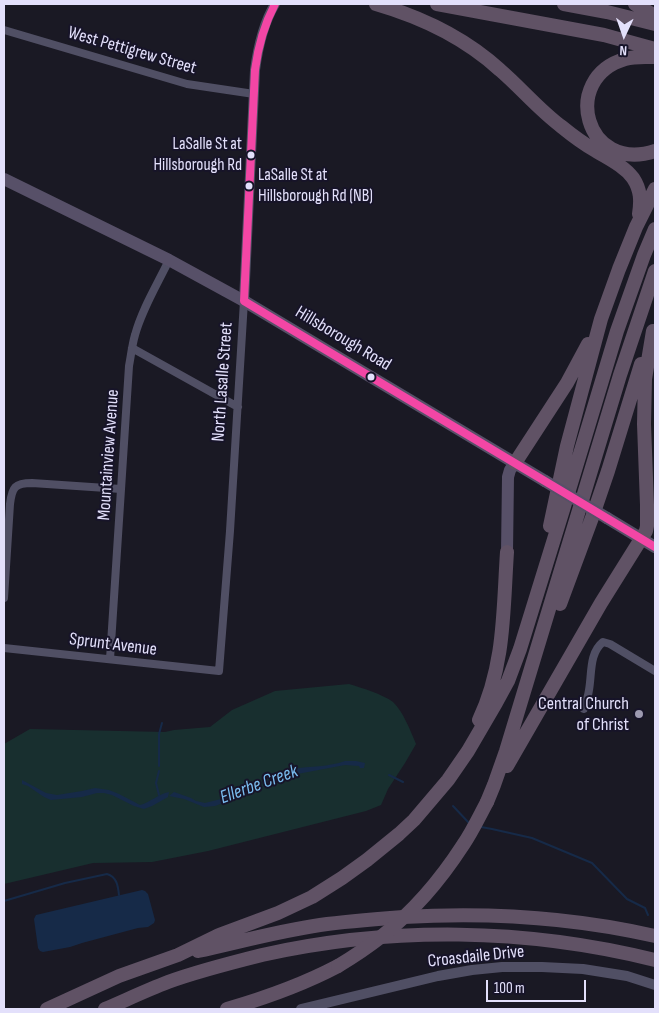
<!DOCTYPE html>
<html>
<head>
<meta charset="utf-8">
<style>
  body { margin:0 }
  #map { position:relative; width:659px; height:1013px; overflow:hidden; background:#1a1924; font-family:"Sofia Sans Condensed",sans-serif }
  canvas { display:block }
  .frame { position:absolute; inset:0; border:5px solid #e3e0fb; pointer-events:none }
  .north { position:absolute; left:599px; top:10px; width:50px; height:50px; -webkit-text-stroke:4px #171429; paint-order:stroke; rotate:183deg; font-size:14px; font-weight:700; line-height:20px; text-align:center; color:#e3e0fb }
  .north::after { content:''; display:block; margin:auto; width:18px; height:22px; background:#e3e0fb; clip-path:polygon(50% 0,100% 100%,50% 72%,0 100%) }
  .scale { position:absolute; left:486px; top:980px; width:100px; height:22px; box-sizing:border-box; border:2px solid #e3e0fb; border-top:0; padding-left:6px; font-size:15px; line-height:18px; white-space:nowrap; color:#e3e0fb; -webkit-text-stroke:4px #171429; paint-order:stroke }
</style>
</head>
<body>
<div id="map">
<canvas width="659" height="1013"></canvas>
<div class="frame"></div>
<div class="north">N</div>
<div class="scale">100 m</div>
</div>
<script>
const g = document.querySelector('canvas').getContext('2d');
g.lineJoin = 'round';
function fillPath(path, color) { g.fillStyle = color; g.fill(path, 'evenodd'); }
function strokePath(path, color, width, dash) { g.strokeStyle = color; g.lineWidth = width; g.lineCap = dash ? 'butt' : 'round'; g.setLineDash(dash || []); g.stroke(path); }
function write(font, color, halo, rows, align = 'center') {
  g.font = font + ' "Sofia Sans Condensed",sans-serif'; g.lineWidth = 4; g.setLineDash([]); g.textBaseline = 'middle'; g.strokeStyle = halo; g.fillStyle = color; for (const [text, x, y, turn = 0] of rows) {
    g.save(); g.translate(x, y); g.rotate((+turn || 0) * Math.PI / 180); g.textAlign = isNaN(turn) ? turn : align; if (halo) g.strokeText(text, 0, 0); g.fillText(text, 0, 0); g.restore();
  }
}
const green = new Path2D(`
  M349,684C362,688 382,694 393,702C403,711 411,732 416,744L405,763L388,789L381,805L366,811L208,851L152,862L93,863L4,884V744L30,729L165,732L174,730L210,727L232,710L275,691Z`);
const water = new Path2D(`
  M345,761H356L365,763L364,768H360L359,766L345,765L292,775L288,774C281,779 272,787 263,787L264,783C273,778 281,771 293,769C310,766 329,767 345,761Z
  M22,780L46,793L57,795L82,791L95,788L109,790L119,794L140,805C151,802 158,794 169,792L168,797L152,806L144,809L134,806L112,795L104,793H97L82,797L51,800L44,797L28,786L22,784Z
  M258,783L259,789L215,806L204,807L184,799L169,796L174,792L191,798L196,801L205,803L221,799L234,791L248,785Z
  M142,890L145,891L148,894L155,920L154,923L148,927L138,928L82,943L70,947L43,952L40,951L38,948L34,919L36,915Z`);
const stream = new Path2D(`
  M159,766V734L162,723
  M389,775L403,782
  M159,795L156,783L159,771
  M453,806L469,823
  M481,827L492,829L532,838L592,863L627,899L645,908L648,915
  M4,901L65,883L107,874C117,877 118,886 119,895`);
const minor = new Path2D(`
  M4,30L187,84L254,94
  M132,348L238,407
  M4,598L10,504C12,487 15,483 32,483L121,489
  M4,648L219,671L230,531L244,301
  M110,659L129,366C131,356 132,345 135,335C142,309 157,285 169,260
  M584,709C586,703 588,697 589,690C592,674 589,653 603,642L610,644L655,671`);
const tertiary = new Path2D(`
  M244,301L255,70C258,47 263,24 275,4
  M301,1009L438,976L472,970L502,967H542L583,969L627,976L655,985`);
const primary = new Path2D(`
  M4,179L169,260L244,301L545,481
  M607,518L655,547
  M507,552L508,477L510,470L515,463`);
const motorway = new Path2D(`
  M376,4C421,17 465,38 500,70C521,88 539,110 562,127C573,136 584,144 596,151C609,159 624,166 633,178C641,190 641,201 639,214
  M437,4L604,35L655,49
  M564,4L607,12L655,24
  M635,4L655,16
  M655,57C645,57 635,56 625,59C560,78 585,174 655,151
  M515,463L567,383L588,344
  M550,526L567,446L601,319L619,269L636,227L655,189
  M560,604L593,515L608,471L641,364
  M479,720C505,665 503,611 507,552
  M507,766L601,603L646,531L647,526V505L644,424L645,379L653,331
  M487,802L494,785L506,751L620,375L655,271
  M198,951C239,942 279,931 320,925C348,921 376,919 403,917C488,912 572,917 655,936
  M47,1009L119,976L178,955L219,935L278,913L312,897L342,878L367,860L399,834L414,820L448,780L468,751L496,703L508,681L520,649L563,510L617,331L644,255L655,229
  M105,1009C126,1000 147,990 168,982C198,971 230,963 262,955C392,926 526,928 655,960
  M227,1009C265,998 302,985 338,966`);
const primaryBridge = new Path2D(`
  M545,481L607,518`);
const motorwayBridge = new Path2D(`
  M338,966C353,957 368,947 382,936C414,911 441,879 463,845C472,832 479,817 487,802`);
const bus1 = new Path2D(`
  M275,4C264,25 258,47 255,70L244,301L655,547`);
const markers = [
  [251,155,4.5,"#e3e0fb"],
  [249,186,4.5,"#e3e0fb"],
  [371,377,4.5,"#e3e0fb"],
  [639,714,5,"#9d9ab0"]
];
const busNames = [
  ["LaSalle St at",242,145],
  ["Hillsborough Rd",242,166],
  ["LaSalle St at",258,176,"left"],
  ["Hillsborough Rd (NB)",258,197,"left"]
];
const streetNames = [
  ["West Pettigrew Street",132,51,16],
  ["Hillsborough Road",343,339,31],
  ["North Lasalle Street",223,382,-86],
  ["Mountainview Avenue",109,455,-86],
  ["Sprunt Avenue",113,645,7],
  ["Croasdaile Drive",476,957,-6]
];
const poiNames = [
  ["Central Church",629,704],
  ["of Christ",629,725]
];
const waterNames = [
  ["Ellerbe Creek",259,785,-20]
];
fillPath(green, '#182f2f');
fillPath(water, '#162a48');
strokePath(stream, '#162a48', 2);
strokePath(minor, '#504f64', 8);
strokePath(tertiary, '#504f64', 10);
strokePath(primary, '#575068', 12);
strokePath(motorway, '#605265', 14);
strokePath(primaryBridge, '#575068', 12);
strokePath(motorwayBridge, '#605265', 14);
strokePath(bus1, '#f346a5', 8);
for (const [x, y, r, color] of markers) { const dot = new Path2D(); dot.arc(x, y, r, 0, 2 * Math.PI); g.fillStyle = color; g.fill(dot); strokePath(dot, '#171429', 2); }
write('17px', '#e3e0fb', '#171429', busNames, 'right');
write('18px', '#e3e0fb', '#171429', streetNames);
write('18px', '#e3e0fb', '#171429', poiNames, 'right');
write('italic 19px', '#7abcef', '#171429', waterNames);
</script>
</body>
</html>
